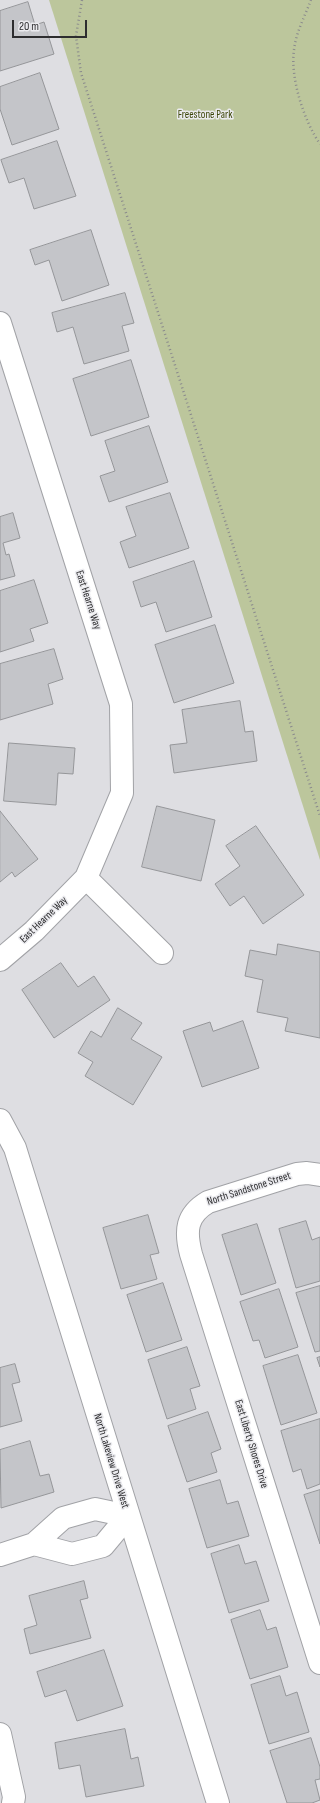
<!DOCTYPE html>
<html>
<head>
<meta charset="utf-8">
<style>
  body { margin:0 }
  #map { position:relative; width:320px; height:1803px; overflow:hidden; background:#dedee2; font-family:"Sofia Sans Condensed",sans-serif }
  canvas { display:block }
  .scale { position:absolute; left:12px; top:20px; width:75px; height:18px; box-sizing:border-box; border:2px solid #2d2d2f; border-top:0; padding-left:5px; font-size:12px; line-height:14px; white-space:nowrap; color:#2d2d2f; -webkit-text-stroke:3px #ebebef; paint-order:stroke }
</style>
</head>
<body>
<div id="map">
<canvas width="320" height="1803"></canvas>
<div class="scale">20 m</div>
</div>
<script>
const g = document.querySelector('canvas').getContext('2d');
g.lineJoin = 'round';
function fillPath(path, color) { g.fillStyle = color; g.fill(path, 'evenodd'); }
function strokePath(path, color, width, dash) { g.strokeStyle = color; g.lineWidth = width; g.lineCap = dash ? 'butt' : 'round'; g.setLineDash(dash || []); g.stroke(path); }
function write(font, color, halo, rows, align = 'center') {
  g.font = font + ' "Sofia Sans Condensed",sans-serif'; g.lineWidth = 3; g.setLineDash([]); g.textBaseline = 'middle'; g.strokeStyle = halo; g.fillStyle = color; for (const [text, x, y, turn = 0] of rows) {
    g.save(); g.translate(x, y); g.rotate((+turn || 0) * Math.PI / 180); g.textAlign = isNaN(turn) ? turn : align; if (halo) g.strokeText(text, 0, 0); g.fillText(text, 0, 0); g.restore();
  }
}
const green = new Path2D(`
  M49,0H320V860Z`);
const building = new Path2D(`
  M28,2L35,25L44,22L54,54L0,71V11Z
  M40,73L59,129L12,145L0,109V87Z
  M57,141L76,196L34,209L24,178L9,183L1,160Z
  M91,230L109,285L62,301L49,260L35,265L30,250Z
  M125,293L134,323L122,326L129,351L84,364L73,327L57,332L52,313Z
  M131,360L149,417L91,436L73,379Z
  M149,426L168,482L109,502L100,476L115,471L105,441Z
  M170,493L189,548L129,568L120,542L136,536L126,507Z
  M13,513L20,538L3,543L6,555L9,554L15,576L0,580V517Z
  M194,561L212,617L166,632L156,602L141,607L133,582Z
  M34,580L48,623L30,629L34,641L0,652V591Z
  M215,625L234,683L174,703L155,645Z
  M54,649L63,679L48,684L53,704L0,720V664Z
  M240,701L245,732L253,731L257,761L174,773L170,745L187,743L182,710Z
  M9,743L75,748L73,774L58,773L56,805L4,801Z
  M157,806L215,820L201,881L142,867Z
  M0,811L38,859L15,877L12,872L0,882Z
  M256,826L304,895L263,924L244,896L230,906L215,884L240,866L226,846Z
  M278,944L320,952V1038L285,1031L288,1018L257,1012L263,980L245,976L250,950L276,955Z
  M61,963L78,987L94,976L110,1000L54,1038L22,990Z
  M118,1008L142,1023L131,1039L162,1057L133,1105L85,1076L93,1062L78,1053L91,1031L101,1037Z
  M243,1021L259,1068L202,1087L183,1031L210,1022L213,1031Z
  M148,1215L159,1253L150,1255L157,1279L121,1289L103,1228Z
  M306,1221L312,1240L320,1237V1281L296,1288L279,1229Z
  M257,1224L276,1283L241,1295L222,1235Z
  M163,1283L182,1340L146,1352L127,1295Z
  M320,1286V1351L315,1352L296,1293Z
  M279,1289L298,1347L265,1358L259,1340L253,1341L240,1302Z
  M187,1347L200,1386L190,1389L196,1409L167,1419L148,1360Z
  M298,1355L317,1413L281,1425L263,1366Z
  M320,1357V1367L317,1358Z
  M15,1364L20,1382L12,1384L22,1421L0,1427V1368Z
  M208,1412L221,1449L211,1453L217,1472L187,1482L168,1426Z
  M320,1419V1484L307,1489L301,1469L293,1472L281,1431Z
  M30,1441L40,1476L49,1474L54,1492L1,1508L0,1450Z
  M220,1480L227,1504L238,1501L249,1536L207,1548L189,1489Z
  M320,1490V1544L304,1495Z
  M239,1545L245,1564L256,1561L269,1601L229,1613L211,1554Z
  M84,1581L88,1598L80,1600L91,1638L30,1654L24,1629L37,1625L29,1596Z
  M260,1610L267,1630L276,1627L288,1667L250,1679L231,1620Z
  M104,1650L123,1706L77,1721L66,1690L45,1697L37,1672Z
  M280,1676L286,1696L297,1692L309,1732L269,1744L251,1685Z
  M125,1729L131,1759L138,1757L144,1786L86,1797L80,1765L59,1769L55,1743Z
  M311,1738L320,1767V1779L315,1780L320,1800L312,1803H287L270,1751Z`);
const path = new Path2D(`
  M82,0L76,36L81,73L320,816
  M311,0C305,16 296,32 294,50C290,78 304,121 320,144`);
const minor = new Path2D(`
  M0,323L121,704L122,793L86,878L34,931L0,960
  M86,878L162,953
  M320,1175L307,1173L297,1174L208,1202C186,1215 185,1231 191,1254L320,1663
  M0,1555L34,1544L63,1518L95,1509L128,1516L103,1546L72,1554L34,1544
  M0,1734L14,1797L13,1803`);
const tertiary = new Path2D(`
  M0,1120L15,1148L218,1803`);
const parkNames = [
  ["Freestone Park",205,115]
];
const streetNames = [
  ["East Hearne Way",88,600,72],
  ["East Hearne Way",44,920,-44],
  ["North Sandstone Street",249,1189,-18],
  ["East Liberty Shores Drive",251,1444,73],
  ["North Lakeview Drive West",111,1461,73]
];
fillPath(green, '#bcc69c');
fillPath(building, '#c4c5c9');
strokePath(building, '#959699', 1);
strokePath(minor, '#a1a2a6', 24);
strokePath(tertiary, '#a1a2a6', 24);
strokePath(path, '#8a8a8d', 2.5, [1, 3]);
strokePath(minor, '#fff', 22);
strokePath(tertiary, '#fff', 22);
write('11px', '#3b4506', '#ebebef', parkNames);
write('11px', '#2d2d2f', '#ebebef', streetNames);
</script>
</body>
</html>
